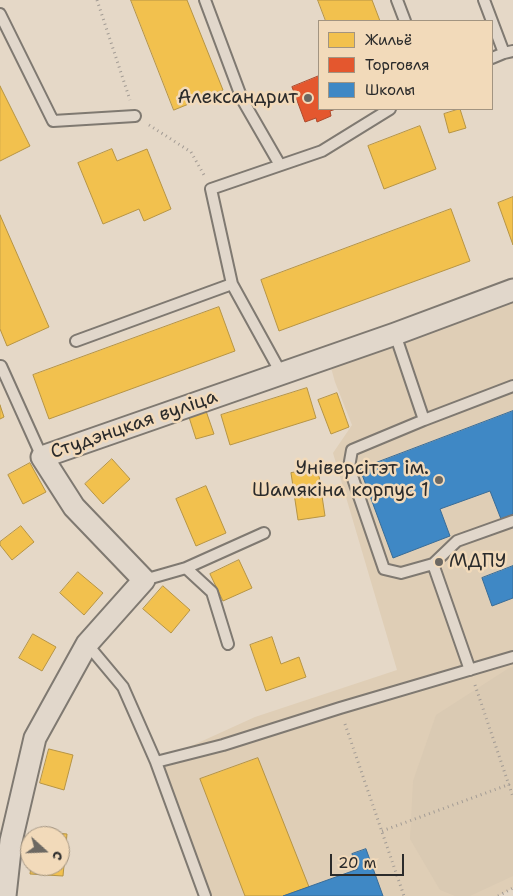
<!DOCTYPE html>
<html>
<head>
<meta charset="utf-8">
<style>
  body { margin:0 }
  #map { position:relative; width:513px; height:896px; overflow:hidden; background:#e5d8c7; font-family:"Shantell Sans",sans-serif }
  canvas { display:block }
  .legend { position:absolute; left:318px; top:20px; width:175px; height:90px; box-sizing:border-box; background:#f2daba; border:1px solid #a29481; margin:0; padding:6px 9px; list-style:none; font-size:15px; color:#2b2b2b }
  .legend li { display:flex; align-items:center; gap:10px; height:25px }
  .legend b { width:25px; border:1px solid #a29481 }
  .north { position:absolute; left:20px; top:826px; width:50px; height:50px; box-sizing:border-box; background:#f2daba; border:1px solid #a29481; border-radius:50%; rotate:110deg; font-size:14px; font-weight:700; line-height:20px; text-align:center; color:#2b2b2b }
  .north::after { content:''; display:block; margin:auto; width:18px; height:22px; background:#6c6862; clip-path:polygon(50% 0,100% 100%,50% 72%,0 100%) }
  .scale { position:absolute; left:330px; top:854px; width:74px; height:22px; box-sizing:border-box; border:2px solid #2b2b2b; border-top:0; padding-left:6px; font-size:15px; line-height:18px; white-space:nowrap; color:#2b2b2b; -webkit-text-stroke:4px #f2daba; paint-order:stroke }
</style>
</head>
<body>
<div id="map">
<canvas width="513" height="896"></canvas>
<ul class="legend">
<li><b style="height:14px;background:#f2c14e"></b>Жильё</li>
<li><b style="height:14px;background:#e4572e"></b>Торговля</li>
<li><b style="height:14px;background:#3f88c5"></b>Школы</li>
</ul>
<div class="north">С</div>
<div class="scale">20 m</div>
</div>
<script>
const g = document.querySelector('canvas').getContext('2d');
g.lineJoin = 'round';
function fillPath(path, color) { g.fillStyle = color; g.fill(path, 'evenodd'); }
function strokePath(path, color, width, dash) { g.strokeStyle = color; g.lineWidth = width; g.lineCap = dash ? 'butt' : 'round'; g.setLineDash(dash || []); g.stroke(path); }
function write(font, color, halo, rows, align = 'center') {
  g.font = font + ' "Shantell Sans",sans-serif'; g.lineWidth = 5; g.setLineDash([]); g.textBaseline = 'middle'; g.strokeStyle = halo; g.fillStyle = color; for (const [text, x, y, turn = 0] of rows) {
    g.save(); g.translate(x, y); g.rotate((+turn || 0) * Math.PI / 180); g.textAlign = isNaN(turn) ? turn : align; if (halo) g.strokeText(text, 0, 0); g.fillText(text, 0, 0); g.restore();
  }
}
const built = new Path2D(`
  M513,290V888L498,896H205L156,762L255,717L397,670L333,453L352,425L335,382L328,357Z`);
const green = new Path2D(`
  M513,667V876L470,896H455L440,890L410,839L413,781L436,715L509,668Z`);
const homes = new Path2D(`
  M131,0H187L223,90L174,110Z
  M318,0H372L380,21H326Z
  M0,86L30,146L0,161Z
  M460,109L466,128L449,133L444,114Z
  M420,126L436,169L384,189L368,146Z
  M112,149L117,161L147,149L171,209L144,221L139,209L103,224L78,163Z
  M513,197V245L498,203Z
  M451,209L470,261L279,331L261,280Z
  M0,215L49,327L7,346L0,329Z
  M219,307L235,351L49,419L33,375Z
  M307,388L316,418L230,445L221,415Z
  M337,393L349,427L331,434L318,400Z
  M0,405L4,417L0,419Z
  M205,408L214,434L196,439L188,414Z
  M112,459L130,479L103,504L85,484Z
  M30,463L46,492L23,504L8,475Z
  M318,469L325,516L298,520L291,473Z
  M206,486L226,533L196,546L176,499Z
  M21,526L34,542L12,560L0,545V542Z
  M239,560L252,588L223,601L210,574Z
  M78,572L103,593L84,615L60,593Z
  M163,586L190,610L171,633L143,609Z
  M33,634L56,647L42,671L19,658Z
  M272,637L281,664L299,657L306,677L266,691L250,645Z
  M49,749L73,755L64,790L40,783Z
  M258,758L309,887L283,896H245L200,779Z
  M34,831L67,834L63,876L30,874L31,866H60V836H33Z`);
const shops = new Path2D(`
  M319,76V109H336L330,111L331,116L317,122L316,118L305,122L292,87Z`);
const schools = new Path2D(`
  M513,411V514L501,519L490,491L440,509L450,536L393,558L360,469Z
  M513,566V598L492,606L482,578Z
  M366,849L383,896H283L358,869L352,854Z`);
const path = new Path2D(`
  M97,0L130,100
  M149,125L191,152L204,175
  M475,685L513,797
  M345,724L404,896
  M382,831L513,783
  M498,896L513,888`);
const service = new Path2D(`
  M205,0L242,99L280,165
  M397,0L405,21
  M484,0L504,53
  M0,14L53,121L135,116
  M492,58L504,53L513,51
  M395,334L424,420
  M76,341L232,284
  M1,366L42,457
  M281,373L232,284L211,189L322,151L390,109
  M433,564L457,541L513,521
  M186,568L212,592L228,644
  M144,580L186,568L264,533
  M87,644L123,687L156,762L205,896
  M470,670L433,564L401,573L384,569L349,467L352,450L424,420L513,386
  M156,762L223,745L340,708L513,657`);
const minor = new Path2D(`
  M5,896L11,841L35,738L87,644L144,580L74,507L42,457L395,334L513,290`);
const markers = [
  [308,98,5,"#6c6862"],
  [439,480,5,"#6c6862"],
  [439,562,5,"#6c6862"]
];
const poiNames = [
  ["Александрит",298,98],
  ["Універсітэт ім.",429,469],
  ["Шамякіна корпус 1",429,491],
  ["МДПУ",449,562,"left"]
];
const streetNames = [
  ["Студэнцкая вуліца",134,425,-19]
];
fillPath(built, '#dfceb6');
fillPath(green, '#dacab3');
fillPath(homes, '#f2c14e');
strokePath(homes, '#b69444', 1);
fillPath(shops, '#e4572e');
strokePath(shops, '#ac4a2d', 1);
fillPath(schools, '#3f88c5');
strokePath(schools, '#396c97', 1);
strokePath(service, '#7f7971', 14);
strokePath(minor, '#7f7971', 25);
strokePath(path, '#a39c95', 3, [1, 4]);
strokePath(service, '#e1d7cb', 10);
strokePath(minor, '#e1d7cb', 21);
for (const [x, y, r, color] of markers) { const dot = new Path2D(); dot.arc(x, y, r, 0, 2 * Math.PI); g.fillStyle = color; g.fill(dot); strokePath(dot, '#f2daba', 2); }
write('19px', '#2b2b2b', '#f2daba', poiNames, 'right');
write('19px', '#2b2b2b', '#f2daba', streetNames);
</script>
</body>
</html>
